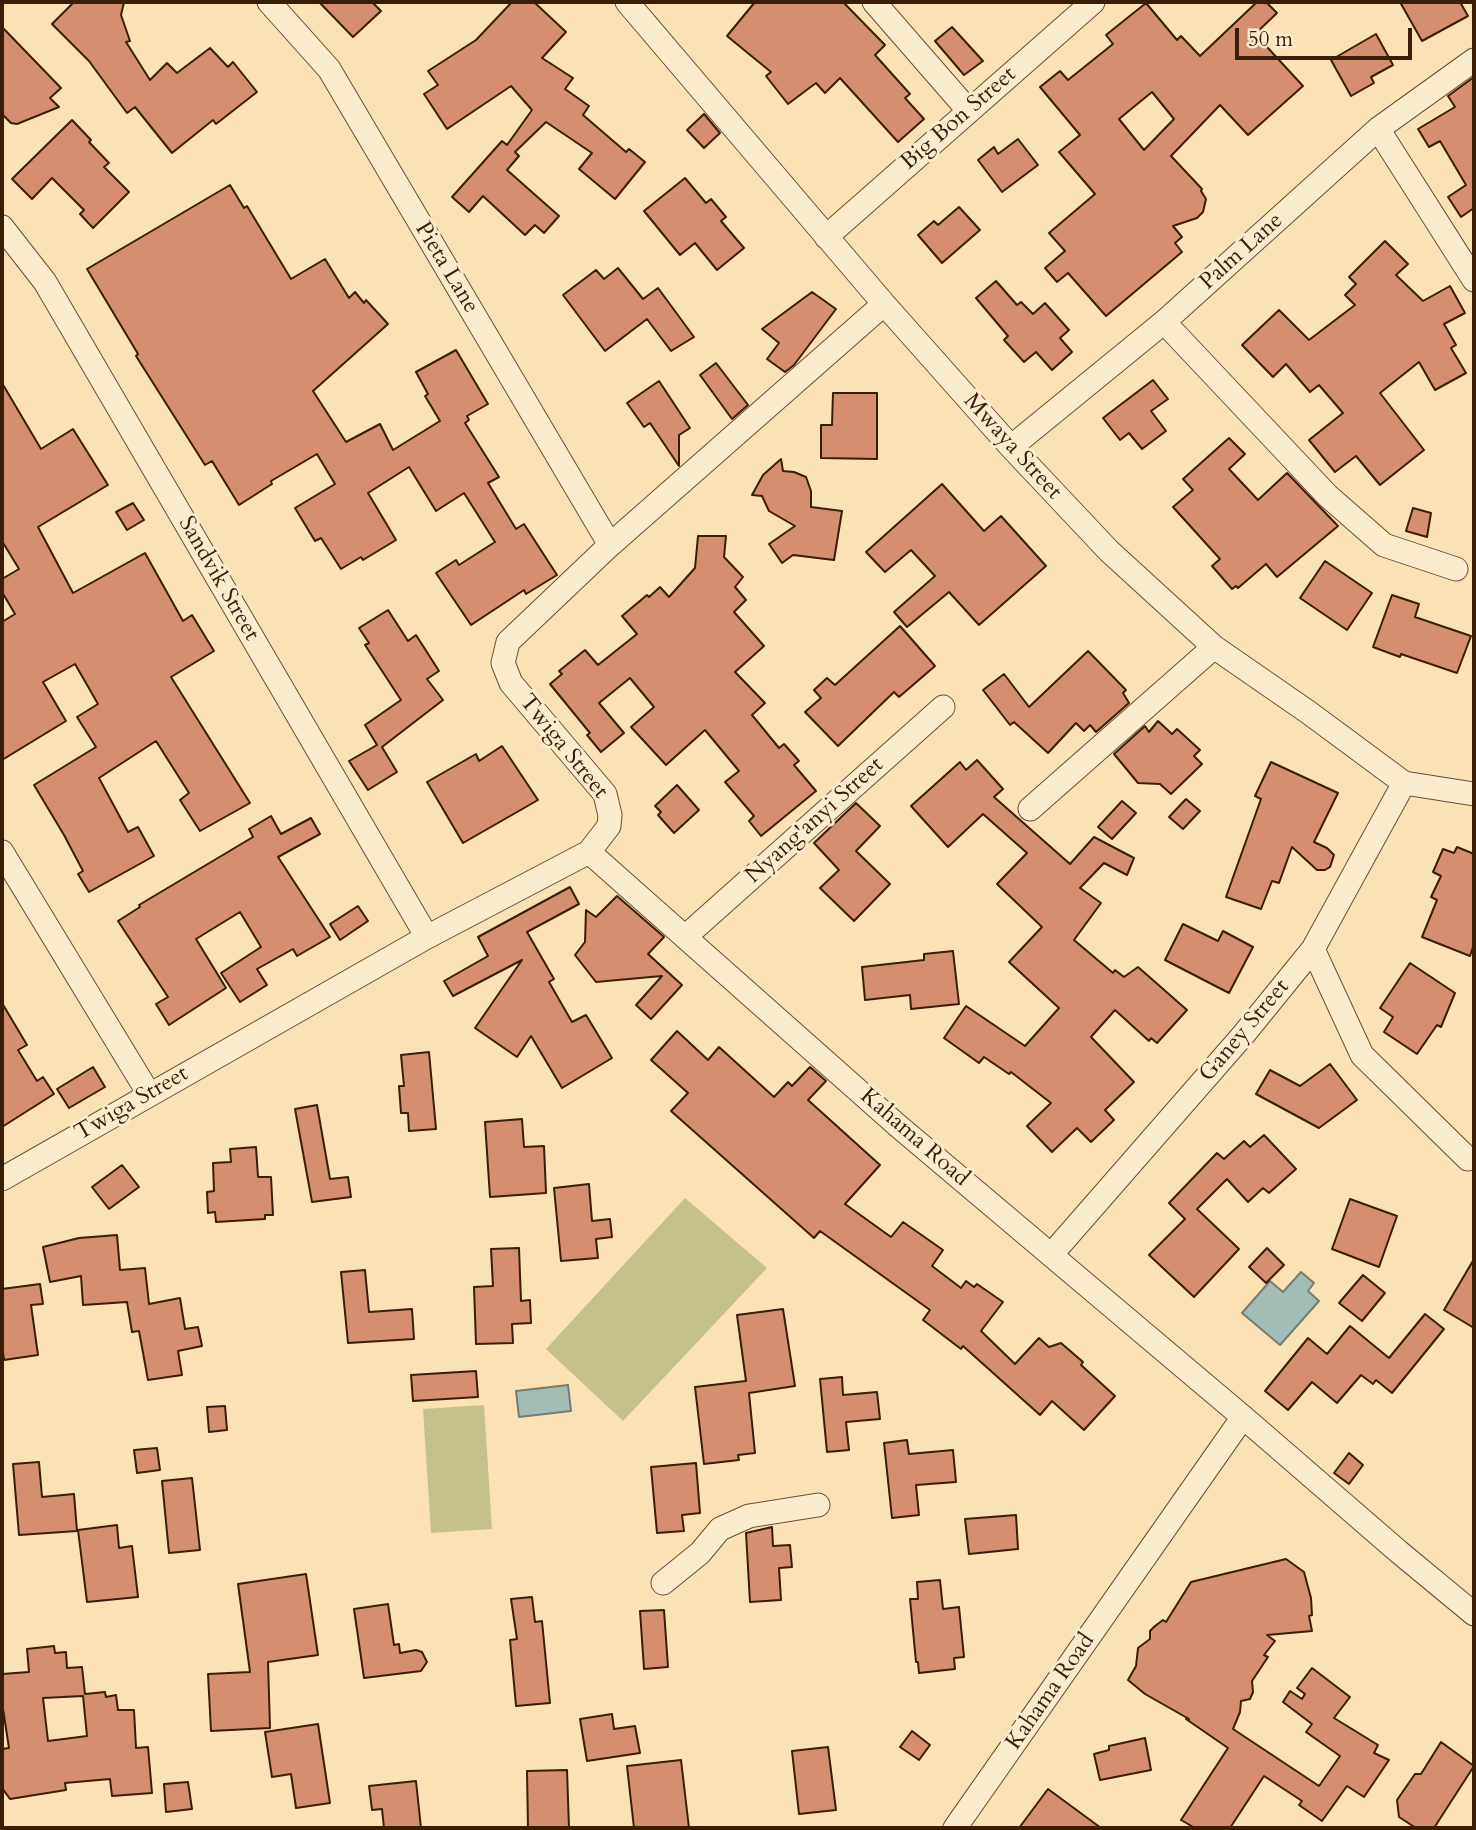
<!DOCTYPE html>
<html>
<head>
<meta charset="utf-8">
<style>
  body { margin:0 }
  #map { position:relative; width:1476px; height:1830px; overflow:hidden; background:#fbe2b4; font-family:Cardo,serif }
  canvas { display:block }
  .frame { position:absolute; inset:0; border:4px solid #3a1d07; pointer-events:none }
  .scale { position:absolute; left:1235px; top:28px; width:177px; height:32px; box-sizing:border-box; border:4px solid #3a1d07; border-top:0; padding-left:9px; font-size:21px; line-height:24px; white-space:nowrap; color:#3a1d07; -webkit-text-stroke:5px #fcecce; paint-order:stroke }
</style>
</head>
<body>
<div id="map">
<canvas width="1476" height="1830"></canvas>
<div class="frame"></div>
<div class="scale">50 m</div>
</div>
<script>
const g = document.querySelector('canvas').getContext('2d');
g.lineJoin = 'round';
function fillPath(path, color) { g.fillStyle = color; g.fill(path, 'evenodd'); }
function strokePath(path, color, width, dash) { g.strokeStyle = color; g.lineWidth = width; g.lineCap = dash ? 'butt' : 'round'; g.setLineDash(dash || []); g.stroke(path); }
function write(font, color, halo, rows, align = 'center') {
  g.font = font + ' Cardo,serif'; g.lineWidth = 6; g.setLineDash([]); g.textBaseline = 'middle'; g.strokeStyle = halo; g.fillStyle = color; for (const [text, x, y, turn = 0] of rows) {
    g.save(); g.translate(x, y); g.rotate((+turn || 0) * Math.PI / 180); g.textAlign = isNaN(turn) ? turn : align; if (halo) g.strokeText(text, 0, 0); g.fillText(text, 0, 0); g.restore();
  }
}
const green = new Path2D(`
  M685,1198L767,1268L623,1421L546,1349Z
  M484,1405L492,1529L431,1533L423,1409Z`);
const water = new Path2D(`
  M1301,1272L1314,1283L1308,1291L1319,1301L1280,1345L1242,1313L1270,1281L1283,1292Z
  M568,1385L571,1411L519,1417L516,1391Z`);
const building = new Path2D(`
  M74,2H124L121,15L130,41L126,42L150,80L167,63L177,73L210,48L228,67L233,62L257,92L216,124L213,120L172,153L135,107L127,113L89,61L52,24Z
  M319,2H372L381,11L353,37Z
  M512,2H534L566,32L542,58L573,78L565,89L589,106L583,115L626,152L629,149L645,162L615,199L579,169L592,153L546,122L515,152L519,156L507,170L559,216L544,233L535,225L525,235L483,196L469,212L452,197L502,141L507,145L532,110L511,86L447,129L424,94L438,85L428,71L476,40Z
  M755,2H843L885,45L875,55L910,94L905,98L924,119L898,142L840,78L825,93L816,83L788,104L766,76L771,72L727,36Z
  M1257,2H1266L1277,13L1255,34L1303,86L1248,135L1220,105L1171,156L1202,189L1201,191L1206,199L1203,212L1197,218L1173,226L1182,237L1175,243L1182,252L1106,316L1068,273L1057,282L1045,268L1065,251L1049,233L1095,194L1059,152L1080,135L1040,87L1060,71L1068,80L1113,44L1106,35L1146,3L1177,40L1181,36L1200,56ZM1152,92L1174,119L1144,150L1119,119Z
  M1400,2H1460L1468,16L1422,41Z
  M2,27L61,88L50,98L59,107L17,124L11,123L2,114Z
  M952,27L983,61L964,75L935,41Z
  M1376,34L1393,65L1371,77L1374,83L1351,96L1331,60Z
  M1474,77V208L1461,217L1448,197L1466,185L1440,141L1429,147L1418,129L1455,107L1448,96Z
  M704,114L720,133L704,148L687,130Z
  M72,120L91,140L89,142L109,163L104,167L129,192L93,228L80,214L84,210L52,178L32,199L12,179Z
  M1018,139L1038,165L1002,192L978,160L994,147L998,154Z
  M685,178L706,203L711,199L726,217L721,221L744,248L717,270L695,243L680,255L644,211Z
  M230,185L244,208L247,206L291,279L325,259L349,298L355,292L364,303L366,300L388,324L313,391L346,442L380,424L393,450L440,421L425,396L428,394L416,372L456,350L488,404L467,416L469,420L465,423L499,477L488,483L516,529L524,524L557,575L526,594L524,590L471,625L436,573L456,560L459,565L495,542L464,493L436,511L409,467L368,493L396,540L363,560L361,557L341,569L321,538L315,541L295,508L335,484L317,454L271,481L272,484L239,505L212,461L205,465L136,356L138,354L87,269Z
  M959,207L980,230L942,263L918,235L934,221L938,225Z
  M1385,241L1408,264L1396,275L1423,301L1450,286L1465,313L1444,324L1456,345L1451,348L1466,373L1435,390L1419,362L1380,393L1424,450L1380,485L1356,456L1335,472L1309,440L1343,413L1319,385L1310,392L1286,364L1273,377L1242,345L1279,310L1309,340L1355,305L1345,295L1356,284L1349,277Z
  M618,268L643,299L658,288L694,337L671,351L647,319L605,351L563,295L596,270L604,279Z
  M996,281L1017,305L1021,302L1033,314L1045,303L1069,330L1060,338L1072,352L1052,370L1036,352L1024,362L1004,340L1008,336L976,298Z
  M812,292L836,309L794,365L785,372L767,359L779,343L762,329Z
  M716,363L748,405L732,419L700,375Z
  M1153,380L1168,399L1151,411L1166,431L1142,449L1129,433L1120,440L1103,418Z
  M659,381L690,428L679,435V466L650,423L644,427L627,403Z
  M2,383L41,449L73,429L108,485L38,527L73,593L145,553L183,621L192,615L214,651L171,677L250,803L200,831L180,800L189,793L156,741L99,778L128,832L138,827L154,856L89,892L78,874L83,871L64,835L34,785L96,747L77,717L98,704L75,664L43,682L66,721L2,760V622L15,614L2,592V579L19,569L2,541Z
  M833,393H877V459L821,458V425H832Z
  M1229,438L1245,454L1229,469L1258,500L1287,473L1338,526L1277,577L1266,564L1238,588L1236,586L1232,589L1212,566L1220,559L1173,507L1193,490L1183,479Z
  M781,459L783,471L794,472L806,477L811,491V507L842,511L834,560L793,555L782,563L769,544L795,526L769,511L762,496L752,495L763,475Z
  M942,484L984,531L1001,516L1046,566L979,625L949,592L907,627L894,612L935,576L911,550L885,572L866,552Z
  M133,503L144,520L127,530L116,512Z
  M1413,508L1431,513L1427,537L1406,531Z
  M698,536H726L724,557L743,577L735,587L746,600L734,612L764,646L735,672L765,703L752,715L779,748L784,744L799,761L794,765L816,791L761,836L749,821L754,816L725,782L739,771L705,730L666,765L631,727L654,707L630,678L599,703L624,733L601,752L587,735L590,733L550,684L562,674L559,671L585,650L598,665L637,634L622,616L647,595L649,597L660,587L669,597L695,568Z
  M1325,561L1372,593L1347,630L1300,598Z
  M1392,595L1419,604L1415,617L1471,636L1457,673L1401,654L1400,657L1373,647Z
  M388,610L408,641L416,635L439,671L427,679L443,700L382,747L397,772L368,790L349,761L377,745L365,725L401,700L365,645L369,643L359,628Z
  M900,626L935,666L899,697L894,692L838,746L805,712L821,698L814,690L827,678L835,685Z
  M1088,651L1126,690L1123,693L1129,703L1096,732L1090,725L1084,731L1076,723L1048,753L1014,722L1010,725L983,690L1004,674L1029,707Z
  M1158,721L1172,734L1177,729L1200,750L1194,756L1202,764L1171,794L1160,784L1138,783L1114,754L1145,726L1149,732Z
  M502,746L538,800L463,843L427,782L476,754L479,761Z
  M977,760L1003,789L994,797L1070,864L1094,837L1134,858L1127,875L1104,863L1080,888L1101,903L1074,940L1113,973L1115,970L1124,977L1138,967L1187,1010L1157,1043L1151,1038L1149,1041L1115,1010L1091,1037L1134,1082L1105,1110L1114,1120L1091,1142L1077,1128L1052,1152L1027,1126L1051,1103L1011,1072L1009,1074L984,1057L979,1063L944,1038L966,1006L1025,1046L1059,1008L1009,962L1042,927L997,884L1027,853L983,814L948,847L911,806L960,762L966,770Z
  M1271,762L1338,793L1314,842L1327,848L1334,855L1330,867L1325,870H1317L1292,847L1279,883L1272,881L1261,909L1226,897L1261,799L1255,796Z
  M677,785L699,810L674,833L658,815L661,812L655,806Z
  M1186,799L1200,811L1183,829L1169,817Z
  M1122,801L1136,813L1112,839L1098,827Z
  M856,803L880,826L856,851L890,884L854,921L820,888L839,870L814,843Z
  M271,816L281,834L311,818L320,834L278,857L330,937L297,956L293,949L257,969L267,985L240,1002L221,973L261,947L240,912L196,939L226,988L169,1025L156,1004L168,997L118,921L140,907L139,905L253,837L249,829Z
  M1457,847L1474,854V944L1470,956L1422,937L1437,900L1431,897L1441,876L1433,872L1443,849L1454,853Z
  M570,887L579,904L527,932L554,979L549,982L572,1022L586,1015L612,1058L562,1088L531,1036L517,1057L475,1028L522,960L453,996L444,981L488,956L478,937Z
  M617,896L664,937L648,954L682,985L651,1019L636,1005L662,976L596,982L575,955L585,942L586,910L596,917Z
  M358,906L368,921L340,940L330,924Z
  M1183,924L1218,941L1223,931L1253,947L1229,993L1165,960Z
  M953,951L959,1004L911,1009L910,995L865,1000L862,967L924,960V954Z
  M1410,963L1455,993L1441,1027L1437,1025L1417,1054L1384,1032L1393,1017L1380,1008Z
  M2,1003L27,1045L18,1050L37,1081L43,1077L54,1094L2,1127Z
  M677,1031L708,1060L719,1047L774,1097L788,1082L792,1086L810,1067L826,1081L808,1100L880,1165L845,1204L891,1237L903,1222L943,1250L932,1266L961,1288L966,1281L974,1287L977,1284L1003,1302L981,1331L1015,1364L1039,1338L1049,1347L1061,1343L1083,1362L1081,1365L1115,1396L1084,1430L1052,1401L1040,1415L963,1346L961,1349L923,1320L930,1310L820,1231L814,1238L671,1111L688,1093L651,1060Z
  M429,1052L436,1129L409,1131L408,1113H401L399,1086H404L401,1055Z
  M1330,1064L1357,1100L1319,1128L1256,1094L1270,1070L1300,1086Z
  M93,1067L105,1087L69,1108L57,1089Z
  M317,1105L330,1179L348,1177L351,1197L312,1202L295,1109Z
  M522,1119L524,1147L544,1146L546,1193L490,1197L485,1122Z
  M1264,1135L1296,1169L1269,1193L1263,1188L1248,1202L1227,1179L1197,1209L1239,1249L1194,1297L1149,1255L1185,1219L1169,1203L1217,1153L1224,1159L1244,1141L1250,1147Z
  M256,1147L258,1177H271L273,1215H265V1219L216,1222L215,1212L208,1213L207,1192L214,1191L213,1163L231,1162L230,1149Z
  M122,1165L139,1187L109,1209L92,1187Z
  M589,1184L592,1221L610,1219L612,1237L596,1239L598,1258L561,1261L554,1188Z
  M1350,1199L1397,1216L1379,1267L1332,1249Z
  M117,1235L120,1270L145,1268L149,1304L180,1298L185,1329L198,1327L202,1346L178,1351L182,1375L148,1380L139,1331L132,1332L127,1302L83,1305L81,1276L50,1282L43,1247L79,1238Z
  M519,1248L521,1301L530,1300L531,1323L512,1324L513,1343L476,1344L474,1287L493,1286L491,1249Z
  M1267,1248L1284,1265L1266,1283L1249,1267Z
  M1474,1259V1328L1444,1310Z
  M365,1270L369,1312L412,1309L414,1339L348,1343L341,1272Z
  M1363,1275L1385,1293L1362,1321L1339,1303Z
  M40,1284L43,1304L31,1305L38,1355L4,1360L2,1344V1289Z
  M783,1309L795,1386L749,1393L755,1453L738,1455L739,1460L704,1464L695,1387L746,1381L737,1315Z
  M1425,1314L1444,1329L1392,1393L1376,1380L1373,1384L1361,1375L1337,1403L1312,1382L1288,1410L1265,1391L1308,1338L1327,1354L1350,1326L1389,1358Z
  M476,1371L478,1397L413,1401L411,1375Z
  M842,1377L843,1395L877,1392L880,1419L846,1422L849,1450L827,1452L820,1379Z
  M225,1406L227,1430L209,1432L207,1407Z
  M907,1440L909,1454L953,1450L956,1482L916,1485L919,1515L892,1518L884,1443Z
  M157,1448L160,1470L137,1473L134,1450Z
  M1349,1453L1363,1465L1349,1484L1334,1473Z
  M39,1462L42,1497L74,1494L77,1531L19,1535L13,1464Z
  M696,1463L700,1513L682,1515L684,1531L657,1533L651,1467Z
  M192,1478L200,1550L169,1553L162,1481Z
  M1016,1515L1018,1549L969,1554L965,1519Z
  M117,1525L119,1548L132,1546L138,1597L87,1602L78,1530Z
  M772,1527L773,1546L790,1545L792,1567L779,1568L781,1600L750,1602L746,1533Z
  M1286,1559L1304,1572L1311,1598L1312,1615L1309,1616L1312,1631L1267,1635L1275,1641L1264,1655L1268,1657L1252,1681L1253,1692L1250,1699L1241,1701L1240,1712L1233,1729L1319,1786L1340,1756L1306,1732L1312,1724L1283,1702L1290,1691L1302,1699L1305,1694L1297,1688L1312,1668L1350,1697L1334,1718L1378,1745L1374,1753L1389,1760L1364,1797L1347,1786L1322,1821L1299,1805L1302,1801L1264,1776L1230,1828H1195L1181,1820L1228,1748L1186,1719H1189L1145,1694L1128,1680L1136,1666L1138,1648L1150,1639V1631L1155,1626L1163,1620L1166,1622L1191,1582Z
  M306,1574L318,1655L268,1662L270,1728L211,1731L208,1674L250,1672L238,1584Z
  M940,1580L943,1609L959,1607L964,1657L954,1658L955,1669L919,1673L918,1662H916L910,1599H918L917,1582Z
  M532,1597L535,1622L542,1621L550,1703L516,1706L510,1640L517,1639L511,1599Z
  M388,1604L394,1645L399,1644L400,1653L416,1650L422,1652L427,1662L421,1671L364,1678L354,1609Z
  M664,1610L668,1667L644,1669L640,1611Z
  M54,1646L55,1653L66,1652L67,1668L82,1667L85,1694L105,1692L106,1697L116,1695L118,1710H134L136,1748L148,1747L152,1793L112,1796L110,1779L65,1783L66,1790L10,1799L2,1788V1749L9,1748L3,1709L2,1674L29,1672L27,1649ZM83,1696L87,1736L48,1741L43,1698Z
  M612,1714L614,1729L635,1726L640,1753L587,1761L580,1719Z
  M318,1724L330,1803L296,1808L291,1774L272,1777L265,1732Z
  M912,1731L930,1745L919,1760L900,1747Z
  M1145,1738L1151,1770L1100,1780L1094,1754L1109,1750V1746Z
  M1441,1742L1474,1766L1434,1828H1416L1399,1817L1397,1800L1415,1774H1421Z
  M828,1747L836,1810L799,1814L792,1751Z
  M681,1760L689,1828H634L627,1766Z
  M567,1770L569,1828H528L527,1771Z
  M416,1781L421,1828H384L382,1809L372,1810L369,1786Z
  M188,1782L192,1809L166,1812L164,1784Z
  M1048,1789L1101,1828H1019Z`);
const minor = new Path2D(`
  M269,2L329,69L610,545
  M627,2L884,304L1011,447L1109,551L1214,647L1308,712L1404,783L1474,794
  M874,2L968,110
  M1378,129L1474,280
  M2,227L45,282L427,937
  M826,237L1093,2
  M1164,322L1328,496L1384,545L1456,569
  M1011,447L1164,322L1378,129L1474,60
  M1030,809L1214,647
  M2,852L149,1094
  M589,852L897,1125L1243,1417L1399,1552L1474,1614
  M686,936L943,707
  M1313,949L1362,1055L1468,1159
  M2,1179L427,937L589,852L609,826L610,815L605,794L511,683L503,663L508,642L610,545L884,304
  M1051,1255L1244,1034L1313,949L1404,783
  M663,1583L700,1553L720,1529L749,1516L818,1505
  M955,1828L1243,1417`);
const streetNames = [
  ["Big Bon Street",959,119,-41],
  ["Palm Lane",1242,252,-42],
  ["Pieta Lane",446,268,59],
  ["Mwaya Street",1012,447,48],
  ["Sandvik Street",218,579,60],
  ["Twiga Street",563,747,51],
  ["Nyang'anyi Street",815,821,-42],
  ["Ganey Street",1245,1031,-50],
  ["Twiga Street",132,1104,-30],
  ["Kahama Road",914,1138,41],
  ["Kahama Road",1051,1692,-55]
];
fillPath(green, '#c4c289');
fillPath(water, '#a2bcb6');
strokePath(water, '#787c70', 2);
fillPath(building, '#d58e6e');
strokePath(building, '#3a1d07', 2);
strokePath(minor, '#6a4e32', 25);
strokePath(minor, '#fcecce', 23);
write('23px', '#3a1d07', '#fcecce', streetNames);
</script>
</body>
</html>
